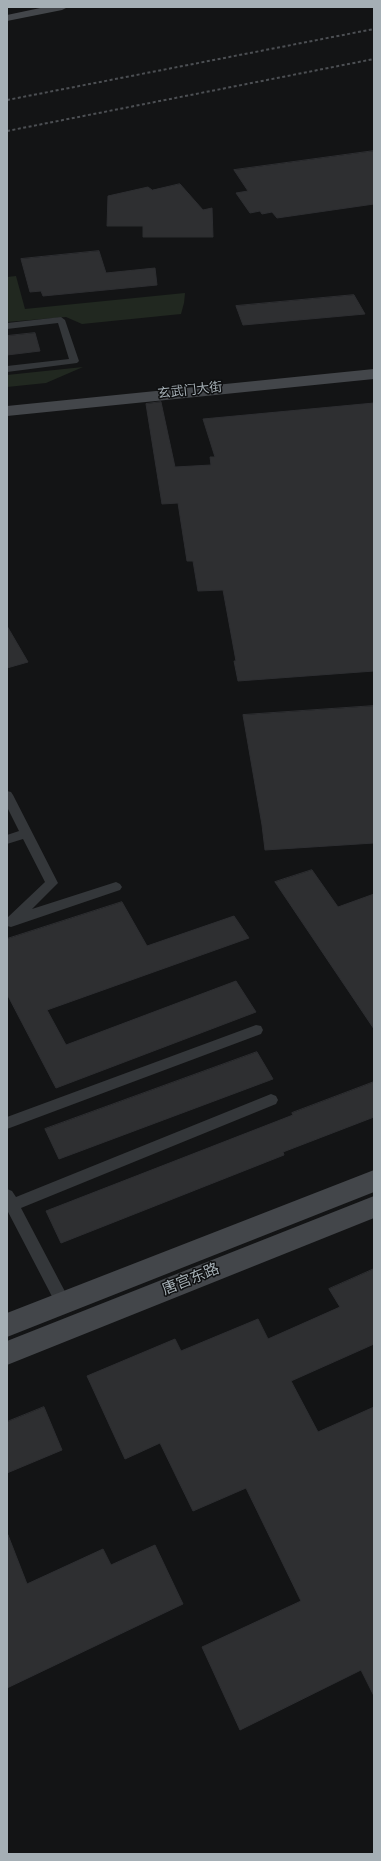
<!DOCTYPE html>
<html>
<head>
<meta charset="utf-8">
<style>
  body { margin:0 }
  #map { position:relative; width:381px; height:1861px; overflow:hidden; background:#131415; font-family:"Sofia Sans Condensed",sans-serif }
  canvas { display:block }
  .frame { position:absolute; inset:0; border:8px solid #a5afb5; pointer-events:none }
</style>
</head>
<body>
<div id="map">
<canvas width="381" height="1861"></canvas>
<div class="frame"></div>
</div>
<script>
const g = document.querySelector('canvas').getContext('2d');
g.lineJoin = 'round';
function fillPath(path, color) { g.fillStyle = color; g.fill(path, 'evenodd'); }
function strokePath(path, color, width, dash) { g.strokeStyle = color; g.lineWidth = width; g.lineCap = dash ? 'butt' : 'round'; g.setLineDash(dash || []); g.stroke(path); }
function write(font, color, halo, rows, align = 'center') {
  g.font = font + ' "Sofia Sans Condensed","Noto Sans SC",sans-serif'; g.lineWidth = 3; g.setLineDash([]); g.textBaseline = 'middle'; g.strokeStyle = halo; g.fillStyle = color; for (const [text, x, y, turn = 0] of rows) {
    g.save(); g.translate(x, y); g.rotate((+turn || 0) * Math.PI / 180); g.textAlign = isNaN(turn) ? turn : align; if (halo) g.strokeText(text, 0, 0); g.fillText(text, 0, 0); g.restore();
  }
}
const green = new Path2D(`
  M16,276L25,309L185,293L184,303L181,314L82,324L66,317L7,322V277Z
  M83,367L46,383L7,387V375Z`);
const building = new Path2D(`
  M374,151V204L277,218L272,212L262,214L260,211L250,213L236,193L248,191L234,170Z
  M180,184L203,210L212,208L213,237H143V226H107L108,196L148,187L152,190Z
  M99,251L106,273L155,268L157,285L43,296L41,291L30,292L21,259Z
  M354,295L365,314L243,325L236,306Z
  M35,333L40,351L7,355V336Z
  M161,402L175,467L211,465L210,457H215L203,419L374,403V671L238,681L234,661H236L223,590L198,591L193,561H187L178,503L162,504L146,404Z
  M7,626L28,662L7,668Z
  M374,706V843L265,850L262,825L243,715Z
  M312,870L338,907L374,894V1029L275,882Z
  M122,902L147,946L234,916L249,938L47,1010L66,1045L236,981L256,1012L56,1088L7,994V939Z
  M257,1052L273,1079L59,1159L45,1129Z
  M374,1082V1117L283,1152L284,1155L61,1243L46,1211L293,1115L292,1113Z
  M374,1269V1344L291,1381L318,1432L374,1407V1696L361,1670L240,1730L202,1647L301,1601L246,1488L193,1511L160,1443L125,1459L87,1376L175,1339L181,1351L258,1319L268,1339L340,1307L329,1289Z
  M44,1407L62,1450L7,1473V1422Z
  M8,1535L27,1584L103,1549L111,1565L155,1545L183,1604L7,1688Z`);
const lane = new Path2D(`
  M61,317L65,320L79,361L77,363L7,372V366L69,359L58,323L7,329V323Z
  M7,791L11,792L13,795L58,883L32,909L116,882L120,884L122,887L120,890L11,927L7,926V918L45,882L23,839L7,844V835L19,831L7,807Z
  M256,1025L261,1026L263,1030L261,1034L7,1129V1117Z
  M271,1094L276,1096L278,1100L276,1104L21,1208L71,1303L68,1308L63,1310L58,1308L7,1210V1189L12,1191L16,1197Z`);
const secondary = new Path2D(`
  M45,7H68L62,10L7,21V15Z
  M374,369V379L7,416V406Z
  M374,1170V1192L7,1337V1313Z
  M374,1196V1218L7,1365V1341Z`);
const rail = new Path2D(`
  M7,100L374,29
  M7,131L374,59`);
const farStreetnames = [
  ["玄武门大街",190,391,-6]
];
const streetNames = [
  ["唐宫东路",191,1280,-22]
];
fillPath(green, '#212820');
fillPath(building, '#2e2f31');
strokePath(building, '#2d2e31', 1);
fillPath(lane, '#34373a');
fillPath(secondary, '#43464a');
strokePath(rail, '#4c4f53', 2, [3, 2.5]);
write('13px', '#a5afb5', '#0e0f10', farStreetnames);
write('15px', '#a5afb5', '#0e0f10', streetNames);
</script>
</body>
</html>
